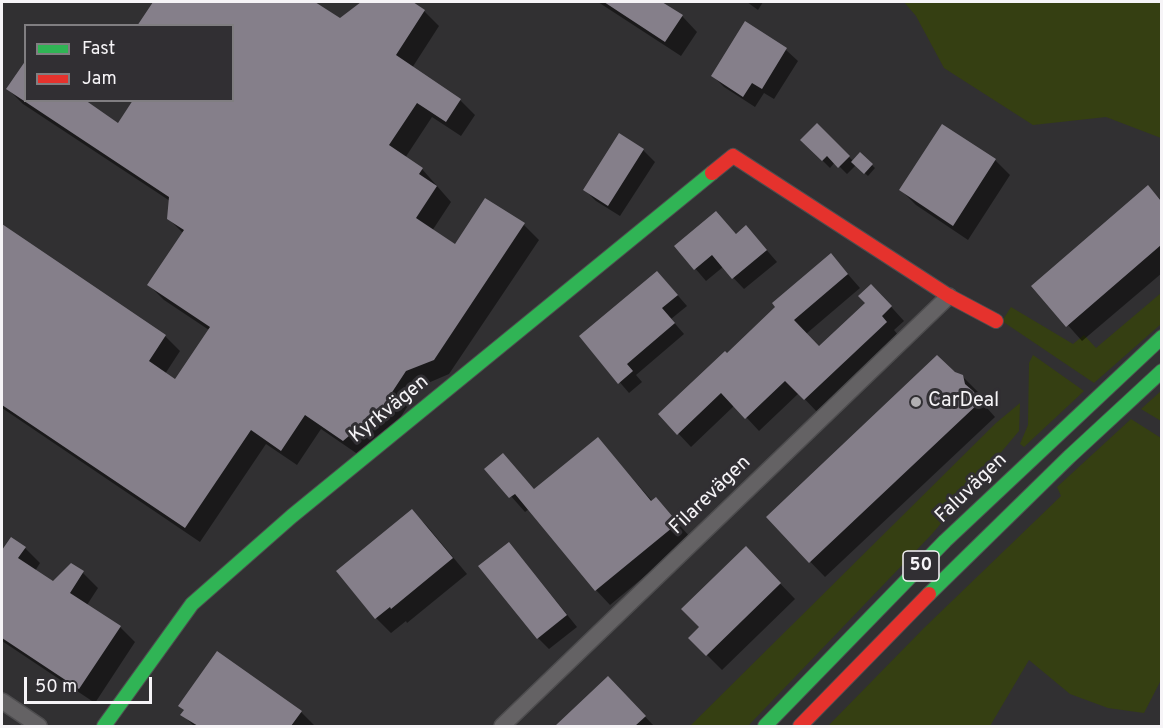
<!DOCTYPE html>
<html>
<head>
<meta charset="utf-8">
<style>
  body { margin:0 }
  #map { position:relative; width:1163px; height:728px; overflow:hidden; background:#313032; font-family:Overpass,sans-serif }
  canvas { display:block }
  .frame { position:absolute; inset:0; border:3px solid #f6f4f7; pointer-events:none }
  .legend { position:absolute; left:24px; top:24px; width:210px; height:78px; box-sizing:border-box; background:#312f33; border:2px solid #807e81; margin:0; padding:8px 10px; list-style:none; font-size:18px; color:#f6f4f7 }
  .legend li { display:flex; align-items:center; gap:12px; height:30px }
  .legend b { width:30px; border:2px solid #807e81 }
  .scale { position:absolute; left:24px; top:677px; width:128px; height:27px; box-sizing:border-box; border:3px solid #f6f4f7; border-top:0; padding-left:8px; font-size:18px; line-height:21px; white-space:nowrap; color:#f6f4f7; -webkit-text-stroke:4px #312f33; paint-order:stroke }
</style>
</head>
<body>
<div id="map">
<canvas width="1163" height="728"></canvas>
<div class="frame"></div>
<ul class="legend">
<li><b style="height:8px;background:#30b455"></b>Fast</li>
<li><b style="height:8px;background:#e5322d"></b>Jam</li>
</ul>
<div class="scale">50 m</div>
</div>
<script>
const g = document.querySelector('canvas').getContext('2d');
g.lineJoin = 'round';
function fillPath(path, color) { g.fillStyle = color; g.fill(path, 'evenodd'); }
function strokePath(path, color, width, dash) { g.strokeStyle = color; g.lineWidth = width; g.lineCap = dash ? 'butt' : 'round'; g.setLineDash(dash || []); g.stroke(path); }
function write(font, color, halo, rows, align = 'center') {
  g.font = font + ' Overpass,sans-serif'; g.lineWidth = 6; g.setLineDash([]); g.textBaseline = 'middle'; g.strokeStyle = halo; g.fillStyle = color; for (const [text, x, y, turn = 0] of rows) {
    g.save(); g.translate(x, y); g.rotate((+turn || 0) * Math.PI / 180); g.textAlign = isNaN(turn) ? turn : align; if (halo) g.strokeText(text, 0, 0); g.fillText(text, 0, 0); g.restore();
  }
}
const green = new Path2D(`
  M904,2H1161V138L1106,117L1033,125L944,68L916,16Z
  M1161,293V324L1094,383L1002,321L1011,307L1073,344L1084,335L1096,348Z
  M1033,355L1084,391L1024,447L1020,444L1028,425L1029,363Z
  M1161,391V421L1141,409Z
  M1020,403L1019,431L932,534L748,726H690L996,423Z
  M1131,419L1161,438V680L1144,713L1108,708L1070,694L1029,660L990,726H828L924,628L1061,496L1057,487Z`);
const shadow = new Path2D(`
  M155,2H312L340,20L364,2H382L385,3L386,2H410L424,11L439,26L412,68L460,100L475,115L461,136L432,117L405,158L422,169L451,202L432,231L455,246L524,225L539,240L449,374L421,386L396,424L359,455L321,429L297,465L266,444L200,542L2,408V226L165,336L180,351L165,374L175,381L209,330L164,300L149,285L183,233L168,218L170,201L23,104L8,89L26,100L119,125L232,100V26H139Z
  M598,2H660L682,16L697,32L681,56Z
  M747,2H763L758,10Z
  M746,24L786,50L798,61L774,99L764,93L755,107L724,87L713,76Z
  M817,125L854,162L860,154L875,168L868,176L856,165L847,174L835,162L830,168L802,140Z
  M943,126L995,160L1010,175L968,240L916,205L901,190Z
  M620,135L643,150L655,162L620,216L596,201L585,190Z
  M1148,187L1162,201V273L1082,341L1033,286Z
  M716,213L737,235L757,239L777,262L744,289L723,267L706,281L676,246Z
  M831,255L860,288L806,334L819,348L884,299L904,321L894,330L899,336L818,413L799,393L759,431L735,405L691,447L660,414L727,355Z
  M667,283L687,306L671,319L684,334L636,375L642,382L629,393L581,337Z
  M954,374L962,376L978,392L979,399L995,417L825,577L768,518Z
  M598,439L653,502L656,499L691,538L610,605L596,590L529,509L525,512L487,469L503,455L535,490Z
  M412,511L427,526L467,574L407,623L406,621L391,633L376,618L338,571Z
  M509,544L520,556L577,627L549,649L538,638Z
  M25,548L40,563L35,571L53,583L72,565L83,573L98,588L87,605L120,627L135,642L95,703L2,641V549Z
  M746,548L795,599L722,670L690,638L701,627Z
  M608,678L654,726H557Z
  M301,712L315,726H194L182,714Z`);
const building = new Path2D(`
  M153,2H315L340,18L361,2H413L425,10L396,55L461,99L446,122L417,103L389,145L423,168L419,174L437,186L416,218L455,244L485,198L525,223L434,360L406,371L381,409L343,441L305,415L281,451L251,430L185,528L2,405V224L166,335L149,361L175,379L210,327L147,285L184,230L167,219L169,197L6,89L26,60V100H85L118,123L133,100H232V26H137Z
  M604,2H662L683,15L665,42Z
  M745,21L787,48L762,89L752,83L743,97L711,76Z
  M817,123L850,156L838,168L827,156L822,161L800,140Z
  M942,124L996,159L953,226L899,190Z
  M619,133L644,149L608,206L583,190Z
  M860,152L873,164L864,174L851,162Z
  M1148,185L1161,201V245L1066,327L1031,286Z
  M716,211L736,234L746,225L767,250L732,279L712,255L694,270L674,246Z
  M831,253L848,274L794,320L819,346L865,303L858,296L871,284L892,306L882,316L887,322L804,400L785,381L745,419L721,393L677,435L658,414L725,351L727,353L775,307L772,303Z
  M657,271L678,295L662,308L675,323L627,364L633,371L618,384L579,336Z
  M937,355L955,372L963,375L965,384L973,391L981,401L809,563L766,517Z
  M598,437L651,501L656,497L678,523L595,591L515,494L509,498L484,469L503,453L534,489Z
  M412,509L453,558L391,609L390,607L375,619L336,571Z
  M11,537L26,547L18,558L53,581L71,563L84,571L70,593L121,626L79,689L2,638V550Z
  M509,542L567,615L537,639L478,566Z
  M746,546L781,583L706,656L688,638L699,627L681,609Z
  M217,651L302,711L291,726H198L180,715L184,710L178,706Z
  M608,676L646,716L635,726H555Z`);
const street = new Path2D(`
  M2,701L39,726
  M502,726L949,296`);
const fast = new Path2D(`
  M929,594L1069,457L1162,371
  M104,726L192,604L292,516L712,173
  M765,726L945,541L1162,337`);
const jam = new Path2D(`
  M712,173L733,156L949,296L996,321
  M800,726L929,594`);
const markers = [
  [916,402,6,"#b1afb2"]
];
const shields = [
  [921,566,36]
];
const shieldNames = [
  ["50",921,566]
];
const poiNames = [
  ["CarDeal",928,402]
];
const streetNames = [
  ["Kyrkvägen",390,410,-39],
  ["Faluvägen",972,489,-44],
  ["Filarevägen",711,496,-44]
];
fillPath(green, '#353f12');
fillPath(shadow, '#0007');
fillPath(building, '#857f8a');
strokePath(street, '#4e4d4f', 18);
strokePath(fast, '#4e4d4f', 16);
strokePath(jam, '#4e4d4f', 16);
strokePath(street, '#646264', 15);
strokePath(fast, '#30b455', 14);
strokePath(jam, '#e5322d', 14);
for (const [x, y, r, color] of markers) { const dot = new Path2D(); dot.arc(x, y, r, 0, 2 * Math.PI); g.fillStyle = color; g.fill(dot); strokePath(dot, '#312f33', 2); }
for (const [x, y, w] of shields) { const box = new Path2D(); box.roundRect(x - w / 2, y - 15, w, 30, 4.5); g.fillStyle = '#312f33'; g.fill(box); strokePath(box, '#f6f4f7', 1.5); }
write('bold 18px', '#f6f4f7', null, shieldNames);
write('20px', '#f6f4f7', '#312f33', poiNames, 'left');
write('20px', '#f6f4f7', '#312f33', streetNames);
</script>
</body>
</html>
